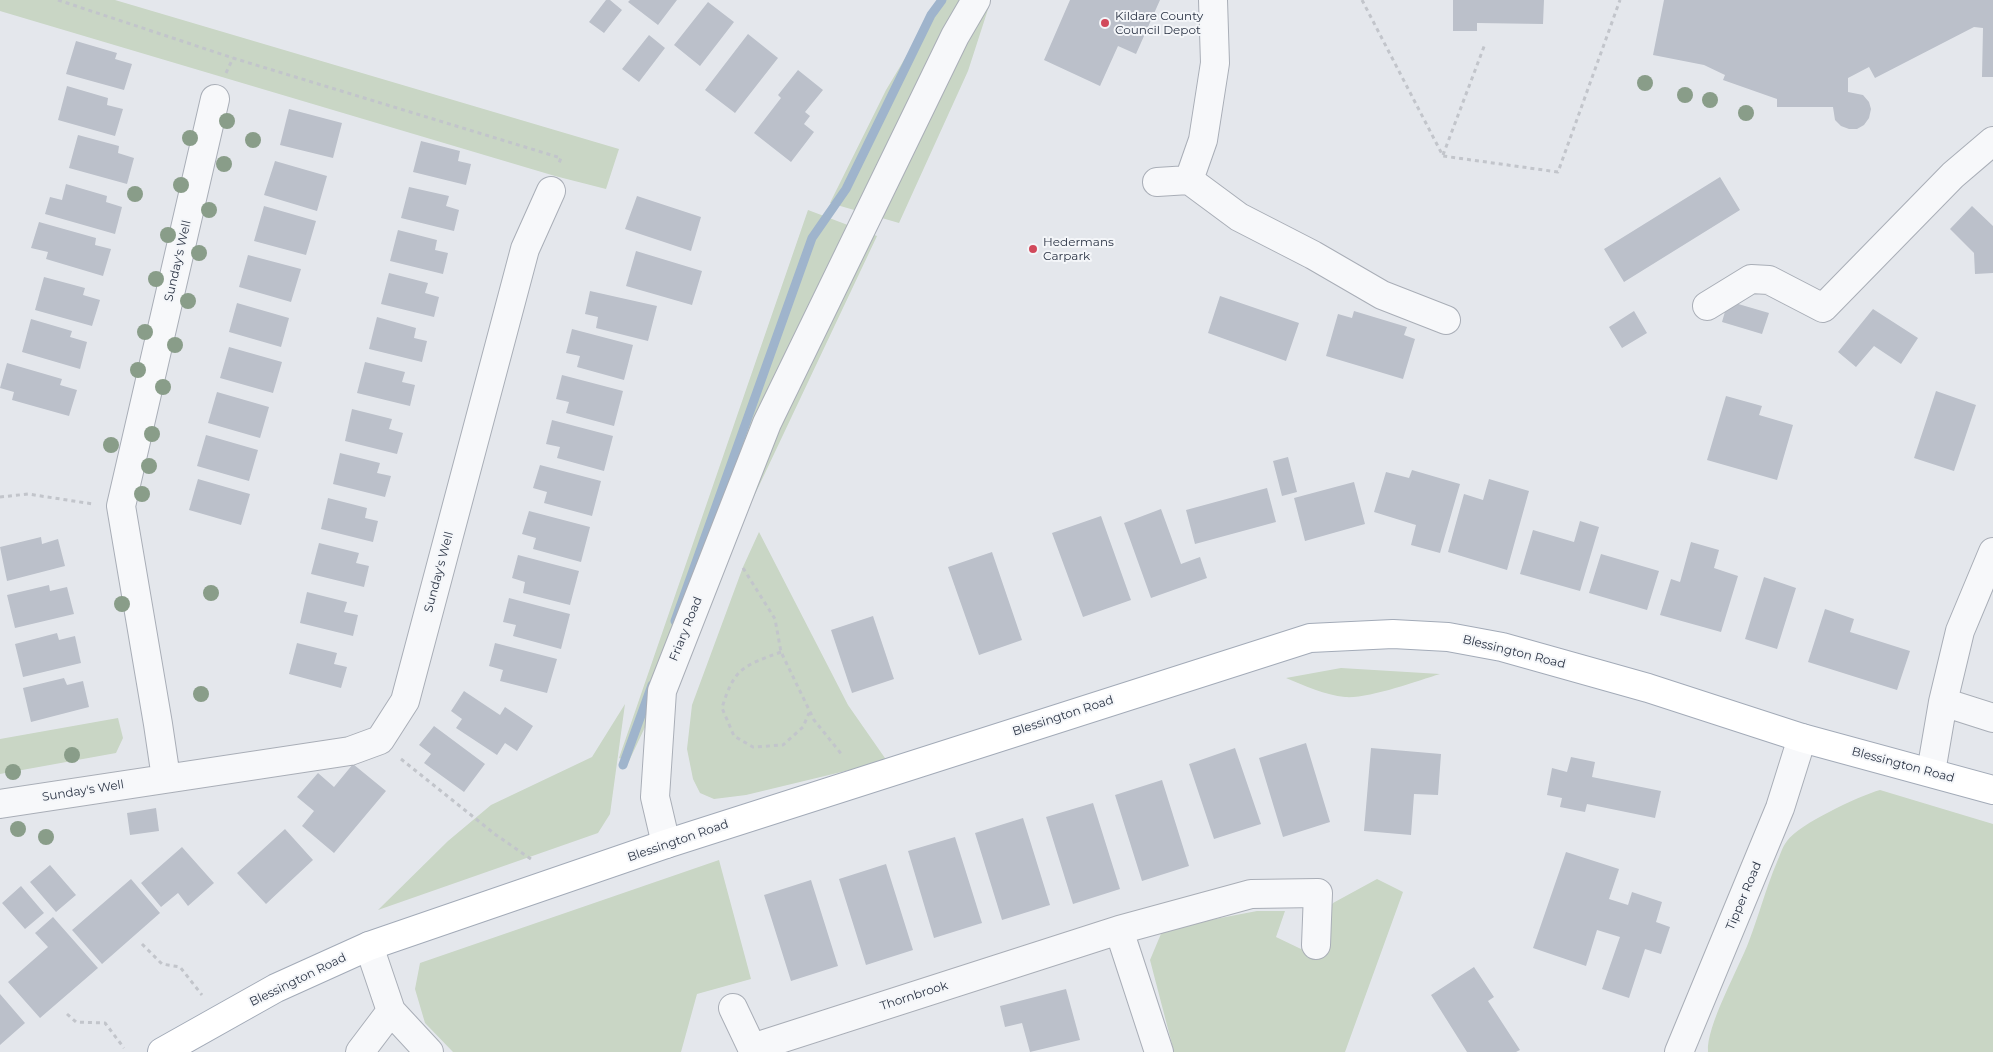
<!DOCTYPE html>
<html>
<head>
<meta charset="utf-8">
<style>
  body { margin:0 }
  canvas { display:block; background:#e4e7ec }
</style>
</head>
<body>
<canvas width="1993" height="1052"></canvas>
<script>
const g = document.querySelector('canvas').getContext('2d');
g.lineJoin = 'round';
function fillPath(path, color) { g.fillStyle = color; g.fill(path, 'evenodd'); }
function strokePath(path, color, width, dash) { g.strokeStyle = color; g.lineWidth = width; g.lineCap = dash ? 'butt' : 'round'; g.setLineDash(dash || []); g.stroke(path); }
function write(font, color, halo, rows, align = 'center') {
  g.font = font + ' Montserrat,sans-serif'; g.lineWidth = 4; g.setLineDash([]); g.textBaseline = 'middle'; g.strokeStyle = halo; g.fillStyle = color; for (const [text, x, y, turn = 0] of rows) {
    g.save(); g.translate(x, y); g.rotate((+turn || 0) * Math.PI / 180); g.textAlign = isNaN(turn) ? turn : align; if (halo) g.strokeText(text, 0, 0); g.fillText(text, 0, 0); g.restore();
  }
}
const green = new Path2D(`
  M0,0H115L619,149L606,189L555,176L0,11Z
  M940,0H991L968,71L899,223L830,203L886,90Z
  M808,210L877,236L629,761L619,758Z
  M759,532L848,705L887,761L746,795L714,799L700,793L693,779L687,749L692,705L743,567Z
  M1341,668L1440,674C1417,681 1368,699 1345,697C1325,695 1305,686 1286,678Z
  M625,704L610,814L598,833L378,910L448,841L491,805L592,757Z
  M118,718L123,738L116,753L0,774V739Z
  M1880,790L1993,824V1052H1708C1706,1026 1739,968 1749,941C1759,915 1766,888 1777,862C1780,856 1782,847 1787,841C1799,824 1859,796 1880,790Z
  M719,860L751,979L697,994L681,1052H453L425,1023L415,989L420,963Z
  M1377,879L1403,892L1345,1052H1174L1150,960L1163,929L1257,911H1285L1276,937L1301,949L1333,903Z`);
const stream = new Path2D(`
  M675,621L812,238L846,189L931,15L942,0
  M623,765L652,685`);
const building = new Path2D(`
  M606,0H610L622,10L604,33L589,22Z
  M630,0H677L658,25L628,2Z
  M1070,0H1160L1136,54L1118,46L1100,86L1044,60Z
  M1453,0H1544L1543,24L1477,23V31H1453Z
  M1664,0H1993V77H1982L1983,28L1974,27L1875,78L1869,67L1848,78V92L1863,95L1869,102L1871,109L1869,118L1864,125L1857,129H1849L1841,126L1835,120L1833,107H1777V99L1723,80L1725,75L1704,65L1653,55Z
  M708,2L734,22L700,66L674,45Z
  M748,34L778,58L735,113L705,90Z
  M649,35L665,48L639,82L622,69Z
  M76,41L117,53L115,59L132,64L124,90L66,74Z
  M798,70L823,90L805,112L810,116L804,124L814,132L791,162L754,133L781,98L778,95Z
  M67,86L108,98L107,105L123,109L115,136L58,120Z
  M289,109L342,123L333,158L280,145Z
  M78,135L119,146L118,153L134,158L127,184L69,168Z
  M421,141L460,151L458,161L471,164L466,185L413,172Z
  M275,161L327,176L317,211L264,195Z
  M1720,177L1740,210L1624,282L1604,249Z
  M66,184L107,196L106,202L122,207L115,234L45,214L50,197L62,200Z
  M409,187L449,196L446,206L459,210L454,231L401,218Z
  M637,196L701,217L691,251L625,229Z
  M264,206L316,221L306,255L254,241Z
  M1972,206L1993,226V273L1975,274L1974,253L1950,229Z
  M39,222L96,238L95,245L111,249L103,276L46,259L48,252L31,248Z
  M398,230L437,240L435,250L448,253L443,274L390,261Z
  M636,251L702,271L692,305L626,286Z
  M248,255L301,269L291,302L239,287Z
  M389,273L428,283L425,293L439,297L434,317L381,304Z
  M44,277L85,288L83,295L100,300L92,326L35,310Z
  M590,291L657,306L648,341L596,328L598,317L585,314Z
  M1220,296L1299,323L1286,361L1208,333Z
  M1728,301L1769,313L1762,334L1722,322Z
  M237,303L289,318L281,347L229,332Z
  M1873,309L1918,338L1901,364L1874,346L1856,367L1838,352Z
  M1354,311L1407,327L1404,335L1415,339L1403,379L1326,356L1338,314L1352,318Z
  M1634,311L1647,333L1622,348L1609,327Z
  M377,317L416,328L414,338L427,341L422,362L369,349Z
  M31,319L72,331L70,337L87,342L80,369L22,352Z
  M572,329L633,345L624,380L577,367L580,356L566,353Z
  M229,347L282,362L273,393L220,378Z
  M365,362L405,372L402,382L415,385L410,406L357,393Z
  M7,363L62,379L60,385L77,390L69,416L12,400L14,392L0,388Z
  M562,375L623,391L614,426L566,413L569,402L556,399Z
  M1936,391L1976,405L1954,471L1914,458Z
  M217,392L269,407L260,438L208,423Z
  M1726,396L1762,406L1759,415L1793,425L1777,480L1707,460Z
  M352,409L392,419L389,429L403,433L397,454L345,441Z
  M552,420L613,436L604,471L557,458L560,447L546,444Z
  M206,435L258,450L249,481L197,466Z
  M340,453L380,463L377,473L391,476L385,497L333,484Z
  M1288,457L1297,492L1282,496L1273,461Z
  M540,465L601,481L592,516L544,503L547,492L533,488Z
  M1412,470L1460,484L1440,553L1411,545L1416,525L1374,512L1386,472L1409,478Z
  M198,479L250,494L241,525L189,510Z
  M1489,479L1529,491L1507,570L1448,552L1464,494L1483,500Z
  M1354,482L1365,524L1305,541L1294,498Z
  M1267,488L1276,522L1195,544L1186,510Z
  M328,498L367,508L365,518L378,521L373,542L321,529Z
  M1161,509L1181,564L1200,557L1207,578L1151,598L1124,523Z
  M529,511L590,527L581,562L533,549L536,538L522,534Z
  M1101,516L1131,600L1083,617L1052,533Z
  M1580,521L1599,527L1580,591L1520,574L1533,530L1574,542Z
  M41,537L42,544L58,539L65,566L7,581L0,547Z
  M1691,542L1719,550L1714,568L1738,576L1721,632L1660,615L1671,579L1680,582Z
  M319,543L359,553L356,563L369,566L364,587L311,574Z
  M992,552L1022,640L979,655L948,567Z
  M1601,554L1659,571L1647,610L1589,593Z
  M518,555L579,571L570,605L523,593L525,582L512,578Z
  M1764,577L1796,588L1777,649L1745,639Z
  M49,585L50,591L67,587L74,614L15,628L7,595Z
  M307,592L347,602L344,612L358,615L353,636L300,623Z
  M509,598L570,614L561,649L513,636L516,625L503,622Z
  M1825,609L1854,619L1850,632L1910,651L1897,690L1808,662Z
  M873,616L894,679L852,693L831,630Z
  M57,633L59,640L75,636L81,663L23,677L15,644Z
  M297,643L337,653L334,664L347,667L341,688L289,674Z
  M495,643L557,659L547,693L500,681L503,670L489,666Z
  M64,678L67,685L83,681L89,707L31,722L23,688Z
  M464,691L500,715L505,707L533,726L517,751L505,743L497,755L456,728L462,719L451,711Z
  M434,726L485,764L464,792L424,763L431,754L419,745Z
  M1306,743L1330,822L1283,837L1259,758Z
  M1235,748L1261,824L1214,839L1189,764Z
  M1371,748L1441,754L1438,795L1414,794L1411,835L1364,831Z
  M1571,757L1595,762L1592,777L1661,791L1655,818L1587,804L1585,812L1560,807L1562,798L1547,795L1552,768L1567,772Z
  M353,764L386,791L334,853L302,826L314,811L297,797L318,773L334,787Z
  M1162,780L1189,866L1142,881L1115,795Z
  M1093,803L1120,889L1073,904L1046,817Z
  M156,808L159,831L130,835L127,813Z
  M1023,818L1050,905L1002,920L975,833Z
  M285,829L313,860L266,904L237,873Z
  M955,837L982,923L934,938L908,851Z
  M182,847L214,883L188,906L178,893L161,907L141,883Z
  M1566,852L1619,869L1609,899L1628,905L1632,892L1662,902L1656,922L1670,927L1661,954L1645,949L1629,998L1602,989L1620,937L1597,930L1586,966L1533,948Z
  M886,864L913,950L866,965L839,879Z
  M50,865L76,895L56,912L30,882Z
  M131,879L160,913L102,964L72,930Z
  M811,880L838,966L791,981L764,895Z
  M21,886L44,913L25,929L2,903Z
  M53,917L98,968L40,1018L8,982L48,947L35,933Z
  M1474,967L1494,997L1488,1001L1520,1050L1516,1052H1467L1431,995Z
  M1066,989L1080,1040L1030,1052L1022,1023L1005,1027L1000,1006Z
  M0,994L25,1023L0,1045Z`);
const path = new Path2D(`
  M58,0L233,58L561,158L559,163
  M1362,0L1443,156L1558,172L1620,0
  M226,73L233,58
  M1443,155L1485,44
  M0,497L28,494L93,504
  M743,568L775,619L781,652L814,720L843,756
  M781,652C743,666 734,668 722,708L734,736L753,747L783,745L803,727L809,713
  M401,759L496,835L531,859
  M142,944L162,964L180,967L202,995
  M67,1014L76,1022L105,1023L124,1048`);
const minor = new Path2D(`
  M1213,0L1215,63L1203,140L1189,180L1239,217L1313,255L1382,295L1446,320
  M1157,182L1189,180
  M1707,306L1751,279L1769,280L1823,308L1953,175L1993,141
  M1943,702L1960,631L1993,552
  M1931,772L1943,702L1993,718
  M166,778L158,724L121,506L215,99
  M0,804L350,751L380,740L405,701L525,249L551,191
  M666,844L655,797L662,691L767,423L955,36L976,0
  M1119,930L1159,1052
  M369,946L391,1011L429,1052
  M733,1008L752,1048L1119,930L1251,894L1318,893L1316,945
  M360,1052L391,1011
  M1679,1052L1780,808L1802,738`);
const major = new Path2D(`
  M162,1052L276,988L369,946L666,844L1310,638L1393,634L1448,637L1502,647L1648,688L1802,738L1993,790`);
const trees = [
  [1645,83],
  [1685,95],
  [1710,100],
  [1746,113],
  [227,121],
  [190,138],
  [253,140],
  [224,164],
  [181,185],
  [135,194],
  [209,210],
  [168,235],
  [199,253],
  [156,279],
  [188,301],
  [145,332],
  [175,345],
  [138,370],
  [163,387],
  [152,434],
  [111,445],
  [149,466],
  [142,494],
  [211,593],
  [122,604],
  [201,694],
  [72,755],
  [13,772],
  [18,829],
  [46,837]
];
const markers = [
  [1105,23,5,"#d1495b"],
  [1033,249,5,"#d1495b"]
];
const poiNames = [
  ["Kildare County",1115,16],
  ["Council Depot",1115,30],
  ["Hedermans",1043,242],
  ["Carpark",1043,256]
];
const streetNames = [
  ["Sunday's Well",178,261,-77],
  ["Sunday's Well",439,572,-75],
  ["Friary Road",686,629,-68],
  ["Blessington Road",1514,652,14],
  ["Blessington Road",1063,716,-18],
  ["Blessington Road",1903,765,15],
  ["Sunday's Well",83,791,-9],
  ["Blessington Road",678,841,-19],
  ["Tipper Road",1744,896,-67],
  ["Blessington Road",298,980,-26],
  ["Thornbrook",914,996,-18]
];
fillPath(green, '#c9d6c5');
strokePath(stream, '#9fb4cc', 9);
fillPath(building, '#bbc0ca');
strokePath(minor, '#a9aeb7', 30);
strokePath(major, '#a3abb8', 30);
strokePath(path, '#c2c5cb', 3, [4, 4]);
strokePath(minor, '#f7f8fa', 28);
strokePath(major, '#fff', 28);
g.fillStyle = '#899d89';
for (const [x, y] of trees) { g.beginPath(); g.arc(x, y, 8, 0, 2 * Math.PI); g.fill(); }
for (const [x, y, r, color] of markers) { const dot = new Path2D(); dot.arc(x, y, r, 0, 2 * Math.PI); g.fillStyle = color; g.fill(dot); strokePath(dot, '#f4f6f9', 2); }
write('12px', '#2b3445', '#f4f6f9', poiNames, 'left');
write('12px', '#2b3445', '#f4f6f9', streetNames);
</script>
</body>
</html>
